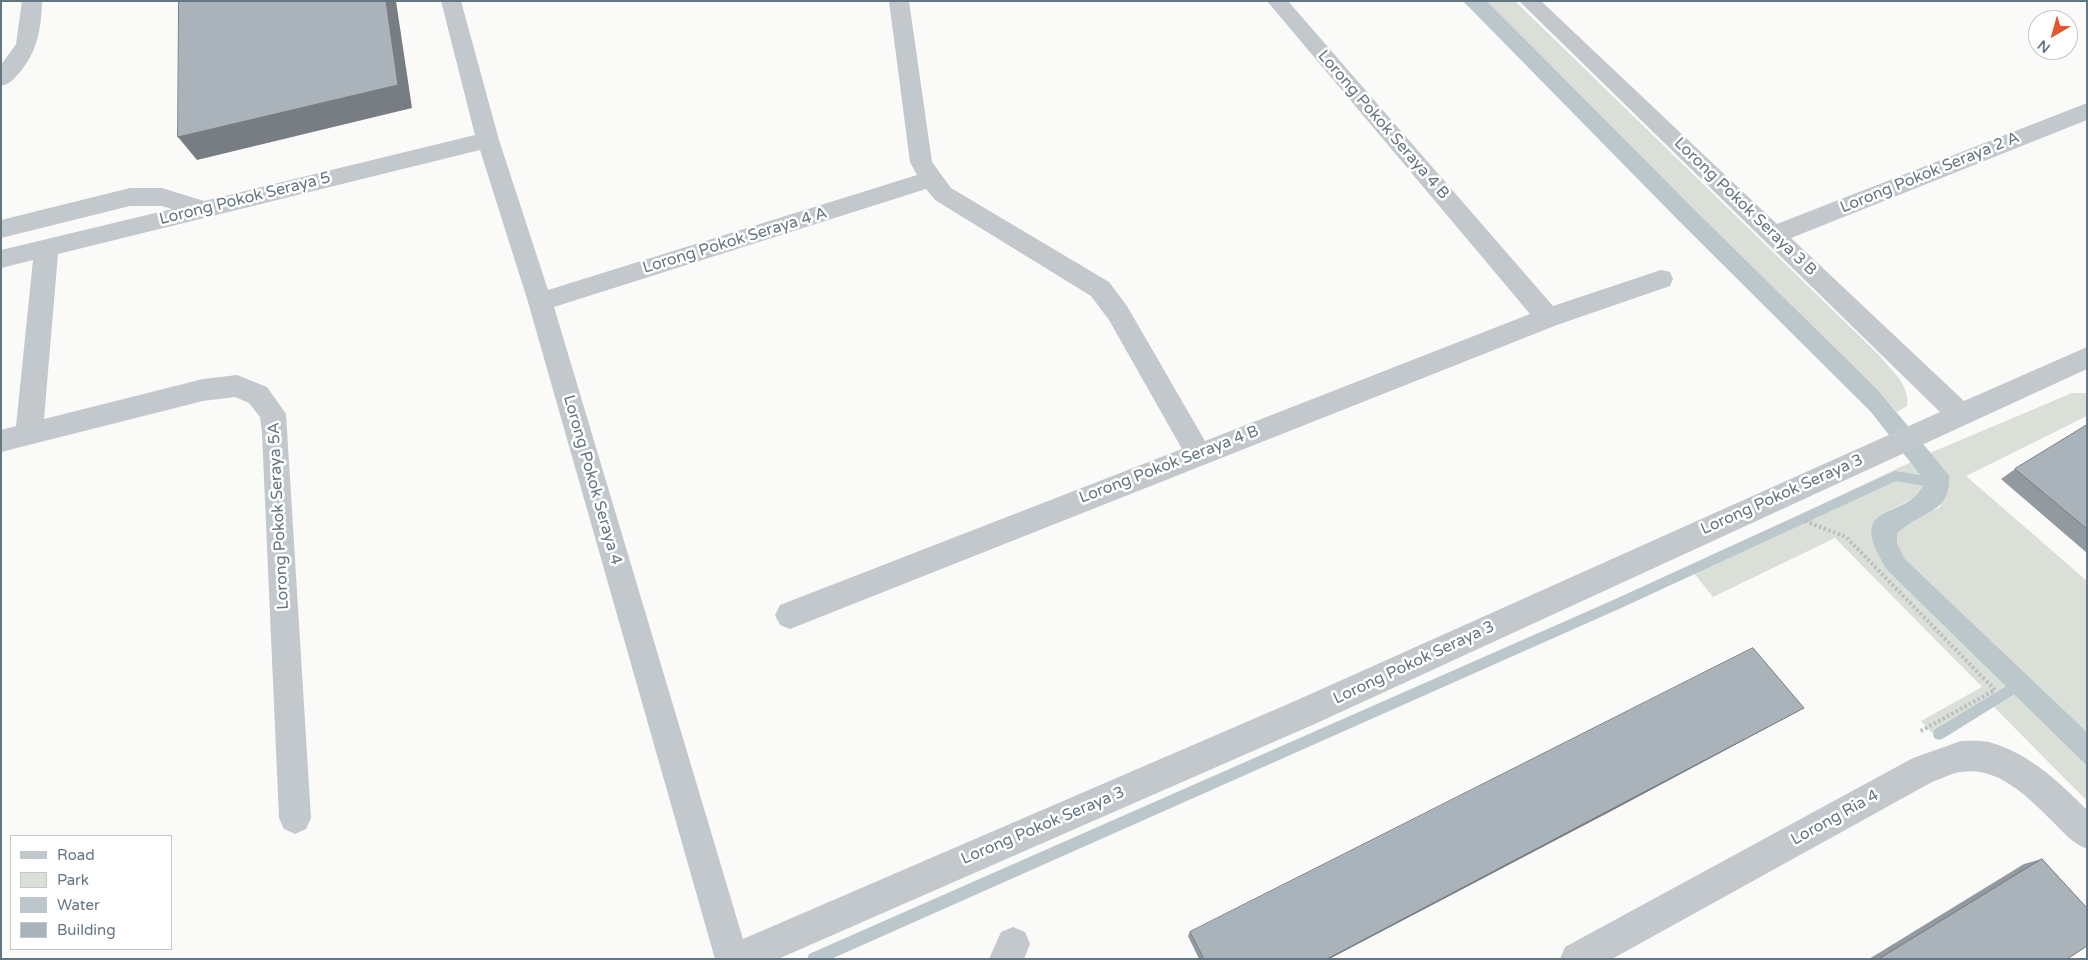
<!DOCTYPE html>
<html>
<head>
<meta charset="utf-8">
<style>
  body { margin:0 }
  #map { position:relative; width:2088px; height:960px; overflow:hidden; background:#fafaf8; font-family:"Varela Round",sans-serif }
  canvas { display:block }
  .frame { position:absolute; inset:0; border:2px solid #657683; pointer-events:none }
  .legend { position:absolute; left:10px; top:835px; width:162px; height:115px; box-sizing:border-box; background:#fff; border:1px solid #c1c8cd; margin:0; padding:6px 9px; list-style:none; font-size:15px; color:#657683 }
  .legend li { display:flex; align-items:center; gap:10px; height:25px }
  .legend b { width:25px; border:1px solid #c1c8cd }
  .north { position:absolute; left:2028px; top:10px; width:50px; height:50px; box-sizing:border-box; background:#fff; border:1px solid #c1c8cd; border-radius:50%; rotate:218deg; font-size:14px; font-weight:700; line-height:20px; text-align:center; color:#657683 }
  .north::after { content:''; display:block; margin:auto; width:18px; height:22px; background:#e4572e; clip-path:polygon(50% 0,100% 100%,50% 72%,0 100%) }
</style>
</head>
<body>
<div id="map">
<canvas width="2088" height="960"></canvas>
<div class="frame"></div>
<ul class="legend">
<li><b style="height:6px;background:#c3c8cc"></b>Road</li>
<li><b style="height:14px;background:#dadfd7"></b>Park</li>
<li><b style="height:14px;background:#bbc7cb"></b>Water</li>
<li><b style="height:14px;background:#aab3b9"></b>Building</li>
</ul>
<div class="north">N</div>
</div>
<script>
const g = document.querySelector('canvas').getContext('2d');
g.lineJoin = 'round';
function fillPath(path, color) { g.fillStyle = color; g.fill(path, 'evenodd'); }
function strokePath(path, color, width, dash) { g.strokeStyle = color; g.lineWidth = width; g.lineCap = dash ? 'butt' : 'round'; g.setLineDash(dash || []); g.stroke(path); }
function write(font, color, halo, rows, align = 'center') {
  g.font = font + ' "Varela Round",sans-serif'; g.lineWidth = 5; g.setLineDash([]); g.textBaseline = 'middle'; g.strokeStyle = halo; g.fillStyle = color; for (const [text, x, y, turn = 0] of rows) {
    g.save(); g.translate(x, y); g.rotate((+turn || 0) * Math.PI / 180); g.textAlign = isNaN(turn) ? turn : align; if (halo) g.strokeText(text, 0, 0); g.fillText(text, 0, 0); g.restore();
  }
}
const green = new Path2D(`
  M1487,1H1515L1880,356C1892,371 1910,385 1907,406L1897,412L1877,389L1699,214Z
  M2072,393H2087V416L1966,476L2087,581V732L1905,559L1897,543V534L1905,525L1940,507L1949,475L1930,453Z
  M1911,462L1925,481C1916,508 1887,502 1871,527L1888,571L2087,766V801L1987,700L1932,733L1921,721L1982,687L1835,538L1713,597L1689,567Z`);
const water = new Path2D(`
  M1463,1H1487L1699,214L1877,389L1949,475C1952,515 1918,511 1897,534V543L1905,559L2087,732V766L1888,571C1840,496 1910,524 1925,481L1871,412L1680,222Z`);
const stream = new Path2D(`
  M1895,471L1938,478L1942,480L1944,483L1942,486L1938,488L1896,481L1619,609L831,959H807L809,954L1611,601Z
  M2020,678L2024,680L2026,684L2024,688L1944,738L1939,740L1934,738L1933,734L1934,730Z`);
const path = new Path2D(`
  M1805,521L1846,537L1995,690L1919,732`);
const minor = new Path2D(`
  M22,1H42C41,29 38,50 20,72C14,79 10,84 1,86V65L16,44Z
  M441,1H461L499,140L548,290L917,175L910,162L889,1H909L932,162L951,188L1109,282L1127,306L1205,441L1530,314L1267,1H1288L1553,306L1661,270L1670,272L1673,279L1670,286L1557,325L790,629L780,625L775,615L780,605L1182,449L1109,320L1091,296L935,200L926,189L554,307L743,939L1295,701L1940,412L1519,1H1541L1777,224L2087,103V120L1791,238L1964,401L2087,347V369L1317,723L778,959H715L528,302L480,150L58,254L44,419L203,379L237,375L267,387L286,414L311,818L306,829L295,834L284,829L279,818L262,433L260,417L249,403L235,397L203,401L1,452V430L16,426L33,260L1,268V250L172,209L162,206H130L1,238V220L130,188H162L204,201L475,135Z
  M1961,741C1971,741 1983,740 1992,743C2030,754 2060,783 2087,810V849C2072,843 2063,832 2052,821C2028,797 1998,766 1961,772C1952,773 1941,779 1932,782L1612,959H1560L1565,947L1913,758Z
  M1013,927L1025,932L1030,944L1024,959H989L1001,932Z`);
const wall = new Path2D(`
  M2087,425V553L2001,479L2015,469Z
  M1804,708L1791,715L1613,810L1329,959H1199L1188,936L1190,932Z
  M2042,859L2067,959H1869L2024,864Z`);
const shadedWall = new Path2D(`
  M386,1H396L412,108L197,160L178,137Z
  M1804,708L1791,715L1613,810L1329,959H1327Z`);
const building = new Path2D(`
  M179,1H386L398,85L178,137Z
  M2087,425V529L2015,469Z
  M1753,648L1804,708L1623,803L1327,959H1204L1190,932Z
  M2042,859L2087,908V946L2067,959H1879Z`);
const streetNames = [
  ["Lorong Pokok Seraya 4 B",1383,125,49],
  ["Lorong Pokok Seraya 2 A",1930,173,-22],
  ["Lorong Pokok Seraya 5",245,199,-14],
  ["Lorong Pokok Seraya 3 B",1745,207,44],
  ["Lorong Pokok Seraya 4 A",735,241,-17],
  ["Lorong Pokok Seraya 4 B",1169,465,-21],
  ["Lorong Pokok Seraya 4",592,480,74],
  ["Lorong Pokok Seraya 3",1782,495,-24],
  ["Lorong Pokok Seraya 5A",279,516,-93],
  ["Lorong Pokok Seraya 3",1414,663,-25],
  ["Lorong Ria 4",1835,818,-29],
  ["Lorong Pokok Seraya 3",1043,826,-23]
];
fillPath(green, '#dadfd7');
fillPath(water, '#bbc7cb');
fillPath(stream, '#bbc7cb');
strokePath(path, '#bbbfc2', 4, [2.5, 2.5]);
fillPath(minor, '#c3c8cc');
fillPath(wall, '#929a9f');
fillPath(shadedWall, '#777d82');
fillPath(building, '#aab3b9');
strokePath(building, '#777d82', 1);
write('16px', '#657683', '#fff', streetNames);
</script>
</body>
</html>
